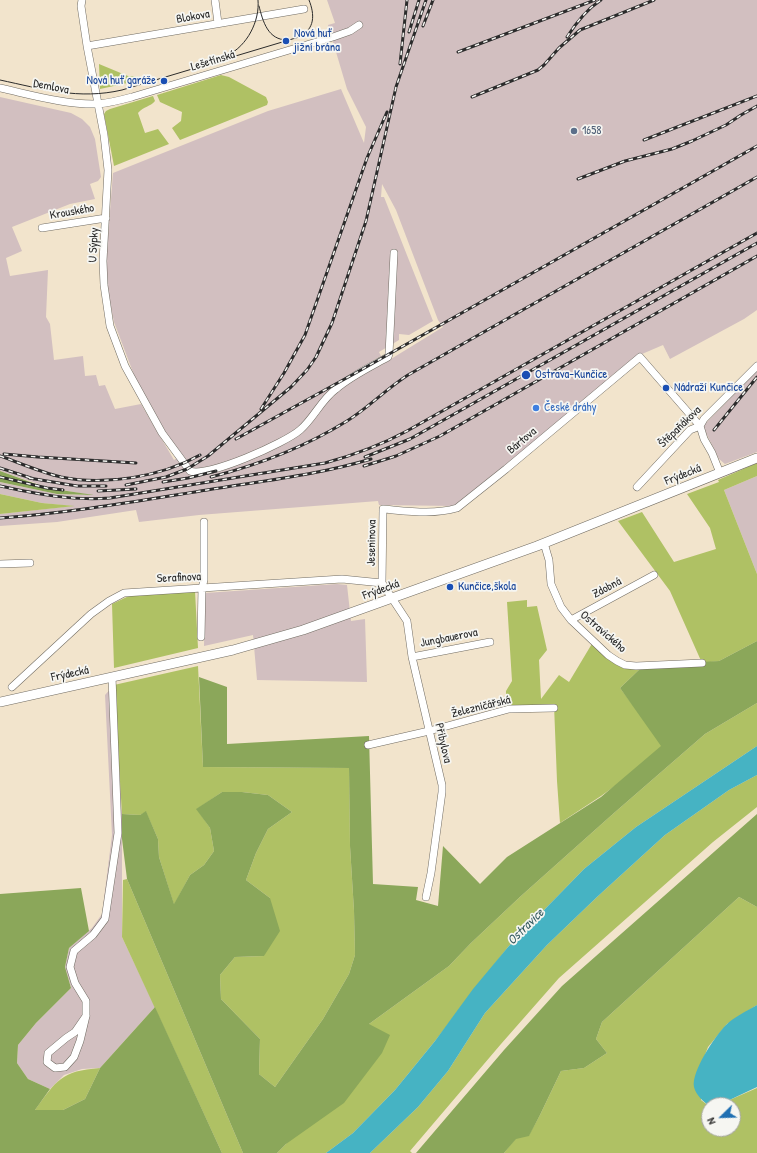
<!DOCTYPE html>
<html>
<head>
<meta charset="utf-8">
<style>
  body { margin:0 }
  #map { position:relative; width:757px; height:1153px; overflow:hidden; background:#f2e4cc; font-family:"Patrick Hand",sans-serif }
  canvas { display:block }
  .north { position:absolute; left:701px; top:1097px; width:40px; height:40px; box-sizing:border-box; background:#f6f6f2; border:1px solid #a5a5a2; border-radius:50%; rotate:247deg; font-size:11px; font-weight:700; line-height:16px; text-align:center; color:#2b2b2b }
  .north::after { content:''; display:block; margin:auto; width:14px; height:18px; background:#1f6fb2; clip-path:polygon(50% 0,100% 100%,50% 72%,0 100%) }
</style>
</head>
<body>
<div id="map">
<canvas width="757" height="1153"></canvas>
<div class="north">N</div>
</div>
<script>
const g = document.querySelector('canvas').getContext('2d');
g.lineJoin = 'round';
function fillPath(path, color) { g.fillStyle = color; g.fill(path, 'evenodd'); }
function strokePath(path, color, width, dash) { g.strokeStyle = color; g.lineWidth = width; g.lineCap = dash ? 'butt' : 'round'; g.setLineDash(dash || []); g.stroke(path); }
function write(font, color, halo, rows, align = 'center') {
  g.font = font + ' "Patrick Hand",sans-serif'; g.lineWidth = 3.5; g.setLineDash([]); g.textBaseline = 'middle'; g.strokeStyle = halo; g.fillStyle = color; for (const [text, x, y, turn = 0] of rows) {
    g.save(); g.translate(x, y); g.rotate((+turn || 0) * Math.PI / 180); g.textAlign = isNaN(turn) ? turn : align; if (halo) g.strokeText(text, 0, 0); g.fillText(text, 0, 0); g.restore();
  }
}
const industrial = new Path2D(`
  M327,0H757V310L744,319L670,359L663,345L642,354L614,374L461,504L455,506L379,505L378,501L199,515L139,522L136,510L57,522L0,526V514L72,506L42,503L0,494V482L57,494L91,495L50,488L0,471V97L71,113L82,119L90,127L95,139L101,177L98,181L90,184L95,199L70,204L12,227L22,251L6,258L10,276L48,270L46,317L50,324L54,360L83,356L85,376L96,375L99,386L105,385L115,409L141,404L174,460L180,456L152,411L134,375L114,322L107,288V249L113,173L268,111L341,89L364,143L366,127L347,89L328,25L335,23ZM382,184L396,210L438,320L443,327L378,367L374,360L381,356L379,352L399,340V334L409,335L433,321L384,197H381Z
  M757,371V452L725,464L719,459L704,429V425Z
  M757,476V574L724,490Z
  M337,584L347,585L351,621L365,619L367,682L257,680L253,635L204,646L205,593Z
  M114,685L122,814V937L155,1007L100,1068L82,1069L64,1075L50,1089L28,1079L17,1063L18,1045L36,1023L71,988L65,967L69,948L92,928L102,914L112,835L105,695Z`);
const green = new Path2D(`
  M99,64L128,76L144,77L137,81L100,89Z
  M221,75L229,77L266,97L268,102L267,105L180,140L172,128L181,121L182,112L160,102L157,95Z
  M153,96L155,101C150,107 144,106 138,113L145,133L158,129L169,144L114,166L104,114L106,111L110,109Z
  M757,463V476L724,490L757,574V641L719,661L702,663L670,591L618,521L642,512L674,562L716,549L710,528L687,494L719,482L718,480Z
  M0,494L42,503L75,506L0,514Z
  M195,591L198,648L114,668L112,604L131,595Z
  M527,600V607L537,606L547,650L539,660L541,699L559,675L569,682L593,642L611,661L644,665L620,688L666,749L601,796L560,823L557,781L554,705L506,707V691L512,681L507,602Z
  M198,666L203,767L349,768L350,846L354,911L355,955L349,974L323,1019L275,1087L259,1074L260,1039L221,999L220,975L235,957L264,956L270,898L246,880L256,853L268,829L292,812L268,795L242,792H222L197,809L210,828L214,851L204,865L190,875L174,905L159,857L158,839L146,812L140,815L122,814L114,685Z
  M757,703V746L636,827L584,869L508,947L435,1041L395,1090L353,1133L326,1153H277L286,1144L369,1024L449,966L471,943L521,896L614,813L705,734Z
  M757,775V807L713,842L559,978L501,1044L410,1151L412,1153H370L418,1107L448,1071L485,1013L547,945L597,897L665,835L729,790Z
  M127,879L243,1153H222L122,937L123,880Z
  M739,897L757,907V1005L727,1024L708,1047L703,1060L701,1100L709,1106V1129H733V1105H718L757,1088V1153H504L516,1138L529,1135L540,1115L561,1071L584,1068L607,1053L596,1039L602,1022Z
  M100,1068L85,1099L63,1110H35C57,1080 61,1071 100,1068Z`);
const forest = new Path2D(`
  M0,471L47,488L94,495L57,494L0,482Z
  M757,641V703L705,734L614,813L521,896L471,943L449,966L369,1024L390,1035L382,1053L344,1103L286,1144L277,1153H243L127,879L122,839V814L140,815L146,811L158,839L159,857L174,904L190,875L204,865L214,851L210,828L196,809L222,792H242L268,795L292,812L268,829L256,853L246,880L270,898L280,931L264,956L235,957L220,975L221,999L260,1039L259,1074L275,1087L323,1019L349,974L355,955L354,911L350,846L349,768L203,767L199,677L227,687V744L369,736L373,884L418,887L416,900L438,906L443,846L480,884L507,857L601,797L661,746L620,688L644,665L719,661Z
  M757,814V907L739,897L602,1022L596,1039L607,1053L584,1068L561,1071L540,1115L529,1136L516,1139L504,1153H416L504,1050L562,986Z
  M81,888L89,931L69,948L65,967L71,988L36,1023L18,1045L17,1063L28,1079L50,1089L35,1110H63L85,1099L100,1068L155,1007L222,1153H0V894Z`);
const water = new Path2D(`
  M757,746V775L729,790L665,835L597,897L547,945L485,1013L448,1071L418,1107L370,1153H326L353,1133L395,1090L435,1041L473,989L508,947L584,869L636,827Z
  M757,1005V1087L723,1103L718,1105H709V1106C703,1101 696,1095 694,1087C691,1072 715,1036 726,1025C734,1017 747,1011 757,1005Z`);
const minor = new Path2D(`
  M82,0L81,6L87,46L104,135L108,170L103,261L104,285L110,326L125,366L162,433L190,471C207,478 285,443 300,430C314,418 321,400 336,389C351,376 370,367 388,357L389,354L394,253
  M215,0L218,23
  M87,46L304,9
  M0,88C32,95 66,105 98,104C110,103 121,100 132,97L333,37L350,31L359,25
  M42,228L106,218
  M637,487L690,430L700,426L704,419L757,366
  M544,543L549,560L551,584L561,607L571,620L608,655L617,661L625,665L636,666L702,663
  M0,564L30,563
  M571,620L654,575
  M201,637L202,588L204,580V522
  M412,657L490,642
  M12,687L91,614L109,601L124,593L342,579L382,583
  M368,745L429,731L509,709L554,708
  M426,897L431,873L442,792V785L412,657L407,621L382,583L383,509C407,511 434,515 457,508L506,469L640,357L700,426L704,439L712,453L720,473
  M86,1016L75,1032L66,1038L48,1053L47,1062L55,1068L65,1067L74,1057L80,1041L86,1016V1001L75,983L70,967L74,951L93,935L105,919L118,833L112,677`);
const major = new Path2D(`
  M0,702L233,650L303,630L537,546L757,458`);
const tram = new Path2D(`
  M259,6C263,22 268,40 287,40
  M228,55C247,46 260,21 258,0
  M0,80C42,89 79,100 122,90L299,37C315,29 315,15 309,0`);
const rail = new Path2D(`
  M423,26L433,0
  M409,32L419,0
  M567,37C576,23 587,9 601,0
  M458,52L595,0
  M400,64L407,0
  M472,97L538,70L544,65L559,48L580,30L654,0
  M644,140L757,96
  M578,179L625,161L672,149L692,141L726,125L741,115L757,106
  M261,409L284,373L305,335L367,158L387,112
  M714,430L757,377
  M236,439L352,375L757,146
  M4,454L38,457L136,463
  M0,456C20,463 40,472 61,477C104,486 161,477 200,455
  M365,457L410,439L757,243
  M364,466L396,456L440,436L757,256
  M0,468L34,479
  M0,477L47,488L63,490
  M211,477C258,465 305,447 347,421C368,408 386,389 408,375L757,177
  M29,478L77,486H106
  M163,482L188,478L216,471
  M126,485L166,477L187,469L208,456L291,387L307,370L316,357L332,323L366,221L396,87L426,0
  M0,486C37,494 72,501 110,498L325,463C354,455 381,445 407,431L757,233
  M98,491L136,489
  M0,518C70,513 138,501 207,490C262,481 318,475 371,459`);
const markers = [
  [286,41,4,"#1a4fb4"],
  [164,81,4,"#1a4fb4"],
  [574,131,4,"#5c6f8a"],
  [526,375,5,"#1a4fb4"],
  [666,388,4,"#1a4fb4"],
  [536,408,4,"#3f7fe0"],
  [450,587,4,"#1a4fb4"]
];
const streetNames = [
  ["Blokova",193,17,-10],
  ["Lešetínská",213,61,-17],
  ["Demlova",51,87,11],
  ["Krouského",72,212,-10],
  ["U Sýpky",94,245,-87],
  ["Štěpaňákova",680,427,-44],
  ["Bártova",522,441,-40],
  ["Frýdecká",683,475,-22],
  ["Jeseninova",372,543,-89],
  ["Serafinova",179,578,-3],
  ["Zdobná",607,588,-28],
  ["Frýdecká",381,590,-20],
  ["Ostravického",603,632,41],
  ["Jungbauerova",449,638,-11],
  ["Frýdecká",70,674,-12],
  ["Železničářská",481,707,-14],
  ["Přibylova",443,743,77]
];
const transitNames = [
  ["Nová huť",294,34],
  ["jižní brána",294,48],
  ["Nová huť garáže",156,81,"right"],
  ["Ostrava-Kunčice",535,375],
  ["Nádraží Kunčice",674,388],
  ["Kunčice,škola",458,587]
];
const serviceNames = [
  ["1658",582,131]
];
const shopNames = [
  ["České dráhy",544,408]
];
const waterNames = [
  ["Ostravice",526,927,-45]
];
fillPath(industrial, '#d2bfc0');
fillPath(green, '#afc164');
fillPath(forest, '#8ba75a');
fillPath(water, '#46b3c3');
strokePath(minor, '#716c63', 8);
strokePath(major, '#716c63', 10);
strokePath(minor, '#fff', 7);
strokePath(major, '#fff', 9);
strokePath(tram, '#2b2b2b', 1);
strokePath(rail, '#2b2b2b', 3);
strokePath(rail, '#f6f6f2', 1.5, [4.5]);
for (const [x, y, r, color] of markers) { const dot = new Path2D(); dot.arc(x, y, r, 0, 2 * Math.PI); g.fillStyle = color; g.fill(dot); strokePath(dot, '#f6f6f2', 1.5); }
write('12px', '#2b2b2b', '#f6f6f2', streetNames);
write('12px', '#164399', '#f6f6f2', transitNames, 'left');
write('12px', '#4e5e75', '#f6f6f2', serviceNames, 'left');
write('12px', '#366cbe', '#f6f6f2', shopNames, 'left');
write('italic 13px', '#345b60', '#f6f6f2', waterNames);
</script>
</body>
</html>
